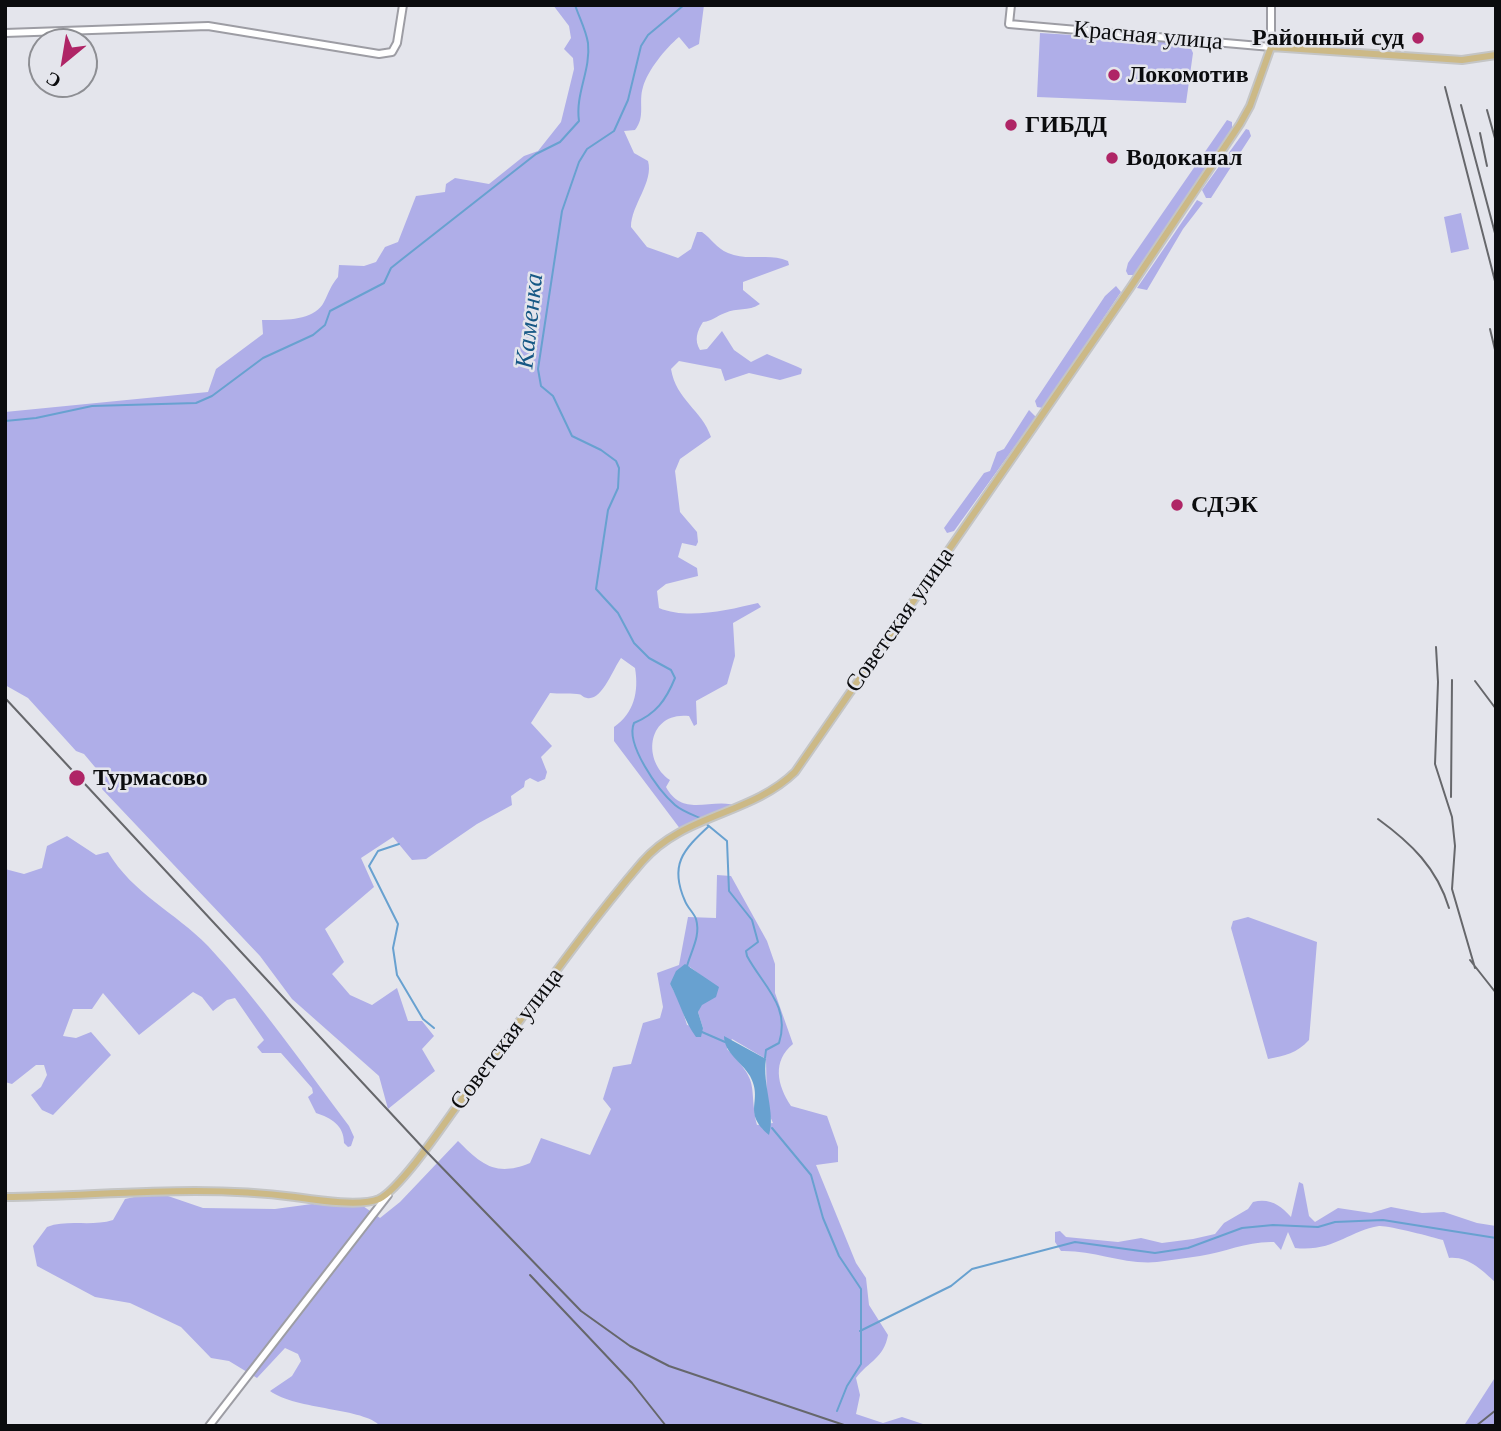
<!DOCTYPE html>
<html>
<head>
<meta charset="utf-8">
<style>
  body { margin:0 }
  #map { position:relative; width:1501px; height:1431px; overflow:hidden; background:#e4e5ec; font-family:"Libre Baskerville",serif }
  canvas { display:block }
  .frame { position:absolute; inset:0; border:7px solid #0b0c0e; pointer-events:none }
  .north { position:absolute; left:28px; top:28px; width:70px; height:70px; box-sizing:border-box; background:#e4e5ec; border:2px solid #8d8e93; border-radius:50%; rotate:210deg; font-size:19px; font-weight:700; line-height:28px; text-align:center; color:#0b0c0e }
  .north::after { content:''; display:block; margin:auto; width:24px; height:32px; background:#af2566; clip-path:polygon(50% 0,100% 100%,50% 72%,0 100%) }
</style>
</head>
<body>
<div id="map">
<canvas width="1501" height="1431"></canvas>
<div class="frame"></div>
<div class="north">С</div>
</div>
<script>
const g = document.querySelector('canvas').getContext('2d');
g.lineJoin = 'round';
function fillPath(path, color) { g.fillStyle = color; g.fill(path, 'evenodd'); }
function strokePath(path, color, width, dash) { g.strokeStyle = color; g.lineWidth = width; g.lineCap = dash ? 'butt' : 'round'; g.setLineDash(dash || []); g.stroke(path); }
function write(font, color, halo, rows, align = 'center') {
  g.font = font + ' "Libre Baskerville",serif'; g.lineWidth = 5; g.setLineDash([]); g.textBaseline = 'middle'; g.strokeStyle = halo; g.fillStyle = color; for (const [text, x, y, turn = 0] of rows) {
    g.save(); g.translate(x, y); g.rotate((+turn || 0) * Math.PI / 180); g.textAlign = isNaN(turn) ? turn : align; if (halo) g.strokeText(text, 0, 0); g.fillText(text, 0, 0); g.restore();
  }
}
const green = new Path2D(`
  M553,5H704L699,44L689,49L679,37C665,49 648,70 643,87C638,103 646,116 635,130L624,131L634,153L648,161C654,182 631,205 631,227L647,247L678,258L691,249L697,232H702C712,239 716,248 728,253C748,262 769,252 788,261L789,265L743,282V290L760,304C748,312 737,307 725,313C716,316 713,321 703,322C697,331 694,340 700,350L707,349L722,331L734,350L751,362L767,354L798,367L802,369L801,374L780,380L749,373L725,381L721,369L679,361L671,369C676,400 702,410 711,437L680,459L675,471L680,512L697,532L698,542L696,546L682,543L678,557L697,568L698,576L666,584L657,591L659,608C688,620 728,610 758,603L761,607L733,623L735,656L727,684L696,701L697,724L694,726L689,716C648,711 641,760 670,780L666,787C684,820 714,795 740,807L681,830L614,741V727C634,713 639,692 635,668L621,658C613,669 602,701 587,698C581,697 583,694 577,694C568,693 559,694 550,693L531,723L552,746L541,757L547,772L545,779L538,782L530,778L525,781L524,787L511,796L512,805L477,824L426,859L412,860L393,837L361,858L374,887L325,929L344,962L332,974L350,995L372,1005L397,988L408,1021H422L434,1036L422,1049L435,1071L388,1109L379,1076L292,999L260,956L102,789L105,779L84,754L76,751L28,698L5,685V412L208,392L216,369L263,334L262,320C281,320 314,322 324,302C329,292 331,285 338,277L339,265L364,266L376,262L385,247L398,242L416,196L445,192L446,184L455,178L489,184L524,156L538,151L561,122L574,69L573,58L564,49L571,38L569,26Z
  M1040,33L1188,42L1193,53L1186,103L1037,97Z
  M1227,120L1232,122V128L1134,275H1128L1126,271L1128,263Z
  M1246,129L1249,130L1251,136L1211,198H1206L1202,190Z
  M1197,200L1203,203L1183,229L1147,290L1137,288Z
  M1461,213L1469,249L1451,253L1444,217Z
  M1116,286L1121,292L1043,408L1037,407L1035,401L1105,296Z
  M1029,410L1036,417L954,531L947,533L944,528L949,521L984,473L990,471L997,452L1004,449Z
  M67,836L96,855L108,852C133,894 175,912 208,946C260,1002 303,1065 349,1126L354,1137L351,1146L348,1147L344,1143C344,1125 331,1118 316,1113L308,1097L313,1093L312,1088L281,1053H262L257,1047L264,1040L235,998L227,1000L213,1011L202,997L193,992L139,1035L103,993L92,1009H73L63,1036L76,1038L91,1032L111,1055L53,1115L42,1110L31,1095L41,1087L47,1075L44,1065H36L12,1084L5,1082V869L24,874L42,868L47,846Z
  M717,875L731,876L767,941L775,964V993L793,1044C772,1061 777,1085 791,1106L827,1116L838,1147V1162L816,1165L856,1263L866,1278L869,1305L888,1335C884,1358 869,1361 856,1378L860,1395L856,1414L883,1423L902,1417L929,1426H380C365,1408 296,1410 270,1391L292,1376L301,1361L298,1354L285,1348L257,1378L229,1361L211,1358L181,1327L130,1303L95,1297L37,1266L33,1246L47,1227C68,1219 91,1227 113,1220L125,1199L148,1194L165,1195L203,1208L275,1209L312,1204L363,1206L380,1218L400,1202L458,1141C482,1165 496,1177 530,1163L541,1138L590,1155L611,1109L603,1099L613,1067L631,1064L643,1023L660,1018L663,1007L657,973L679,965L688,917L716,918ZM690,967L708,981L698,1012L703,1028L687,1025L680,1002L670,984ZM732,1039L766,1059L767,1110L773,1123L757,1125C748,1084 762,1085 727,1049Z
  M1248,917L1317,942L1309,1040C1297,1053 1285,1056 1268,1059L1231,928L1233,921Z
  M1299,1182L1303,1184L1309,1216L1315,1222L1338,1208L1371,1213L1391,1207L1422,1213L1444,1212L1477,1223L1496,1226V1283C1483,1271 1468,1256 1449,1258L1443,1240C1433,1237 1387,1225 1379,1226C1348,1231 1334,1252 1295,1248L1288,1232L1281,1250L1274,1242C1247,1241 1226,1252 1200,1256C1186,1258 1172,1260 1157,1262C1124,1265 1094,1250 1061,1251L1055,1242V1232L1060,1231L1066,1237L1118,1242L1141,1238L1162,1243L1193,1239L1215,1234L1224,1223L1248,1209L1253,1202C1270,1198 1280,1205 1291,1217Z
  M1496,1376V1426H1462L1465,1424Z`);
const water = new Path2D(`
  M685,964L719,987L716,997L702,1005L698,1012L703,1028L701,1037H696C684,1021 680,1002 670,984L676,971Z
  M724,1036L766,1059C762,1085 776,1113 769,1135C741,1111 764,1102 750,1076C742,1062 724,1053 724,1036Z`);
const stream = new Path2D(`
  M684,5L648,35L641,46L628,100L614,131L587,149L579,162L562,211L538,369L541,386L553,396L572,436L601,450L616,461L619,468L618,488L608,510L596,589L618,613L634,643L649,658L671,670L675,678C666,700 656,714 634,723C625,744 658,790 675,805C682,811 691,814 700,818
  M5,421L36,418L92,406L196,403L212,396L263,358L313,335L325,325L330,311L384,283L391,268L401,260L536,154L560,142L579,121C575,94 591,70 588,43C586,30 579,17 575,5
  M704,822L727,841L729,891L752,920L758,942L746,951L747,956C763,986 791,1006 779,1043L766,1050L765,1058
  M399,844L378,851L369,866L398,924L393,948L397,975L423,1019L434,1028
  M687,966C691,951 701,936 696,919C694,913 687,907 685,901C669,865 683,850 709,826
  M702,1032L725,1042
  M772,1128L811,1175L823,1218L839,1256L861,1289V1364L847,1386L837,1411
  M860,1331L951,1286L972,1269L1075,1242L1155,1253L1188,1248L1242,1228L1273,1225L1318,1227L1335,1222L1383,1220L1496,1238`);
const secondary = new Path2D(`
  M1011,5L1009,24L1271,47V5
  M5,33L208,26L379,54L392,52L397,43L403,5
  M209,1426L388,1195`);
const primary = new Path2D(`
  M5,1197C103,1196 198,1184 295,1197C316,1200 360,1207 379,1199C400,1189 442,1127 457,1106C518,1025 576,939 642,862C683,814 751,815 795,772L1130,288L1240,124L1250,106L1271,47L1462,60L1496,55`);
const rail = new Path2D(`
  M1445,87L1496,285
  M1461,105L1496,237
  M1487,110L1496,142
  M1480,133L1487,166
  M1490,329L1496,354
  M1436,647L1438,682L1435,764L1452,817L1455,846L1452,889L1475,968
  M1475,681L1496,709
  M5,698L425,1150L581,1311L630,1346L669,1366L847,1426
  M1451,797L1452,680
  M1378,819C1411,843 1437,868 1449,908
  M1470,960L1496,993
  M530,1275L632,1383L666,1426
  M1476,1426L1496,1410`);
const markers = [
  [1418,38,7,"#af2566"],
  [1114,75,7,"#af2566"],
  [1011,125,7,"#af2566"],
  [1112,158,7,"#af2566"],
  [1177,505,7,"#af2566"],
  [77,778,9,"#af2566"]
];
const streetNames = [
  ["Красная улица",1148,36,5],
  ["Советская улица",900,620,-55],
  ["Советская улица",507,1039,-53]
];
const poiNames = [
  ["Районный суд",1404,38,"right"],
  ["Локомотив",1128,75],
  ["ГИБДД",1025,125],
  ["Водоканал",1126,158],
  ["СДЭК",1191,505],
  ["Турмасово",93,778]
];
const waterNames = [
  ["Каменка",530,321,-84]
];
fillPath(green, '#afaee8');
fillPath(water, '#68a1d0');
strokePath(stream, '#68a1d0', 2);
strokePath(secondary, '#9d9da4', 10);
strokePath(primary, '#c4c5c5', 10);
strokePath(secondary, '#fff', 6);
strokePath(primary, '#ccb986', 6);
strokePath(rail, '#66676b', 2);
for (const [x, y, r, color] of markers) { const dot = new Path2D(); dot.arc(x, y, r, 0, 2 * Math.PI); g.fillStyle = color; g.fill(dot); strokePath(dot, '#e4e5ec', 2.5); }
write('24px', '#0b0c0e', '#e4e5ec', streetNames);
write('bold 24px', '#0b0c0e', '#e4e5ec', poiNames, 'left');
write('italic 26px', '#165885', '#e4e5ec', waterNames);
</script>
</body>
</html>
